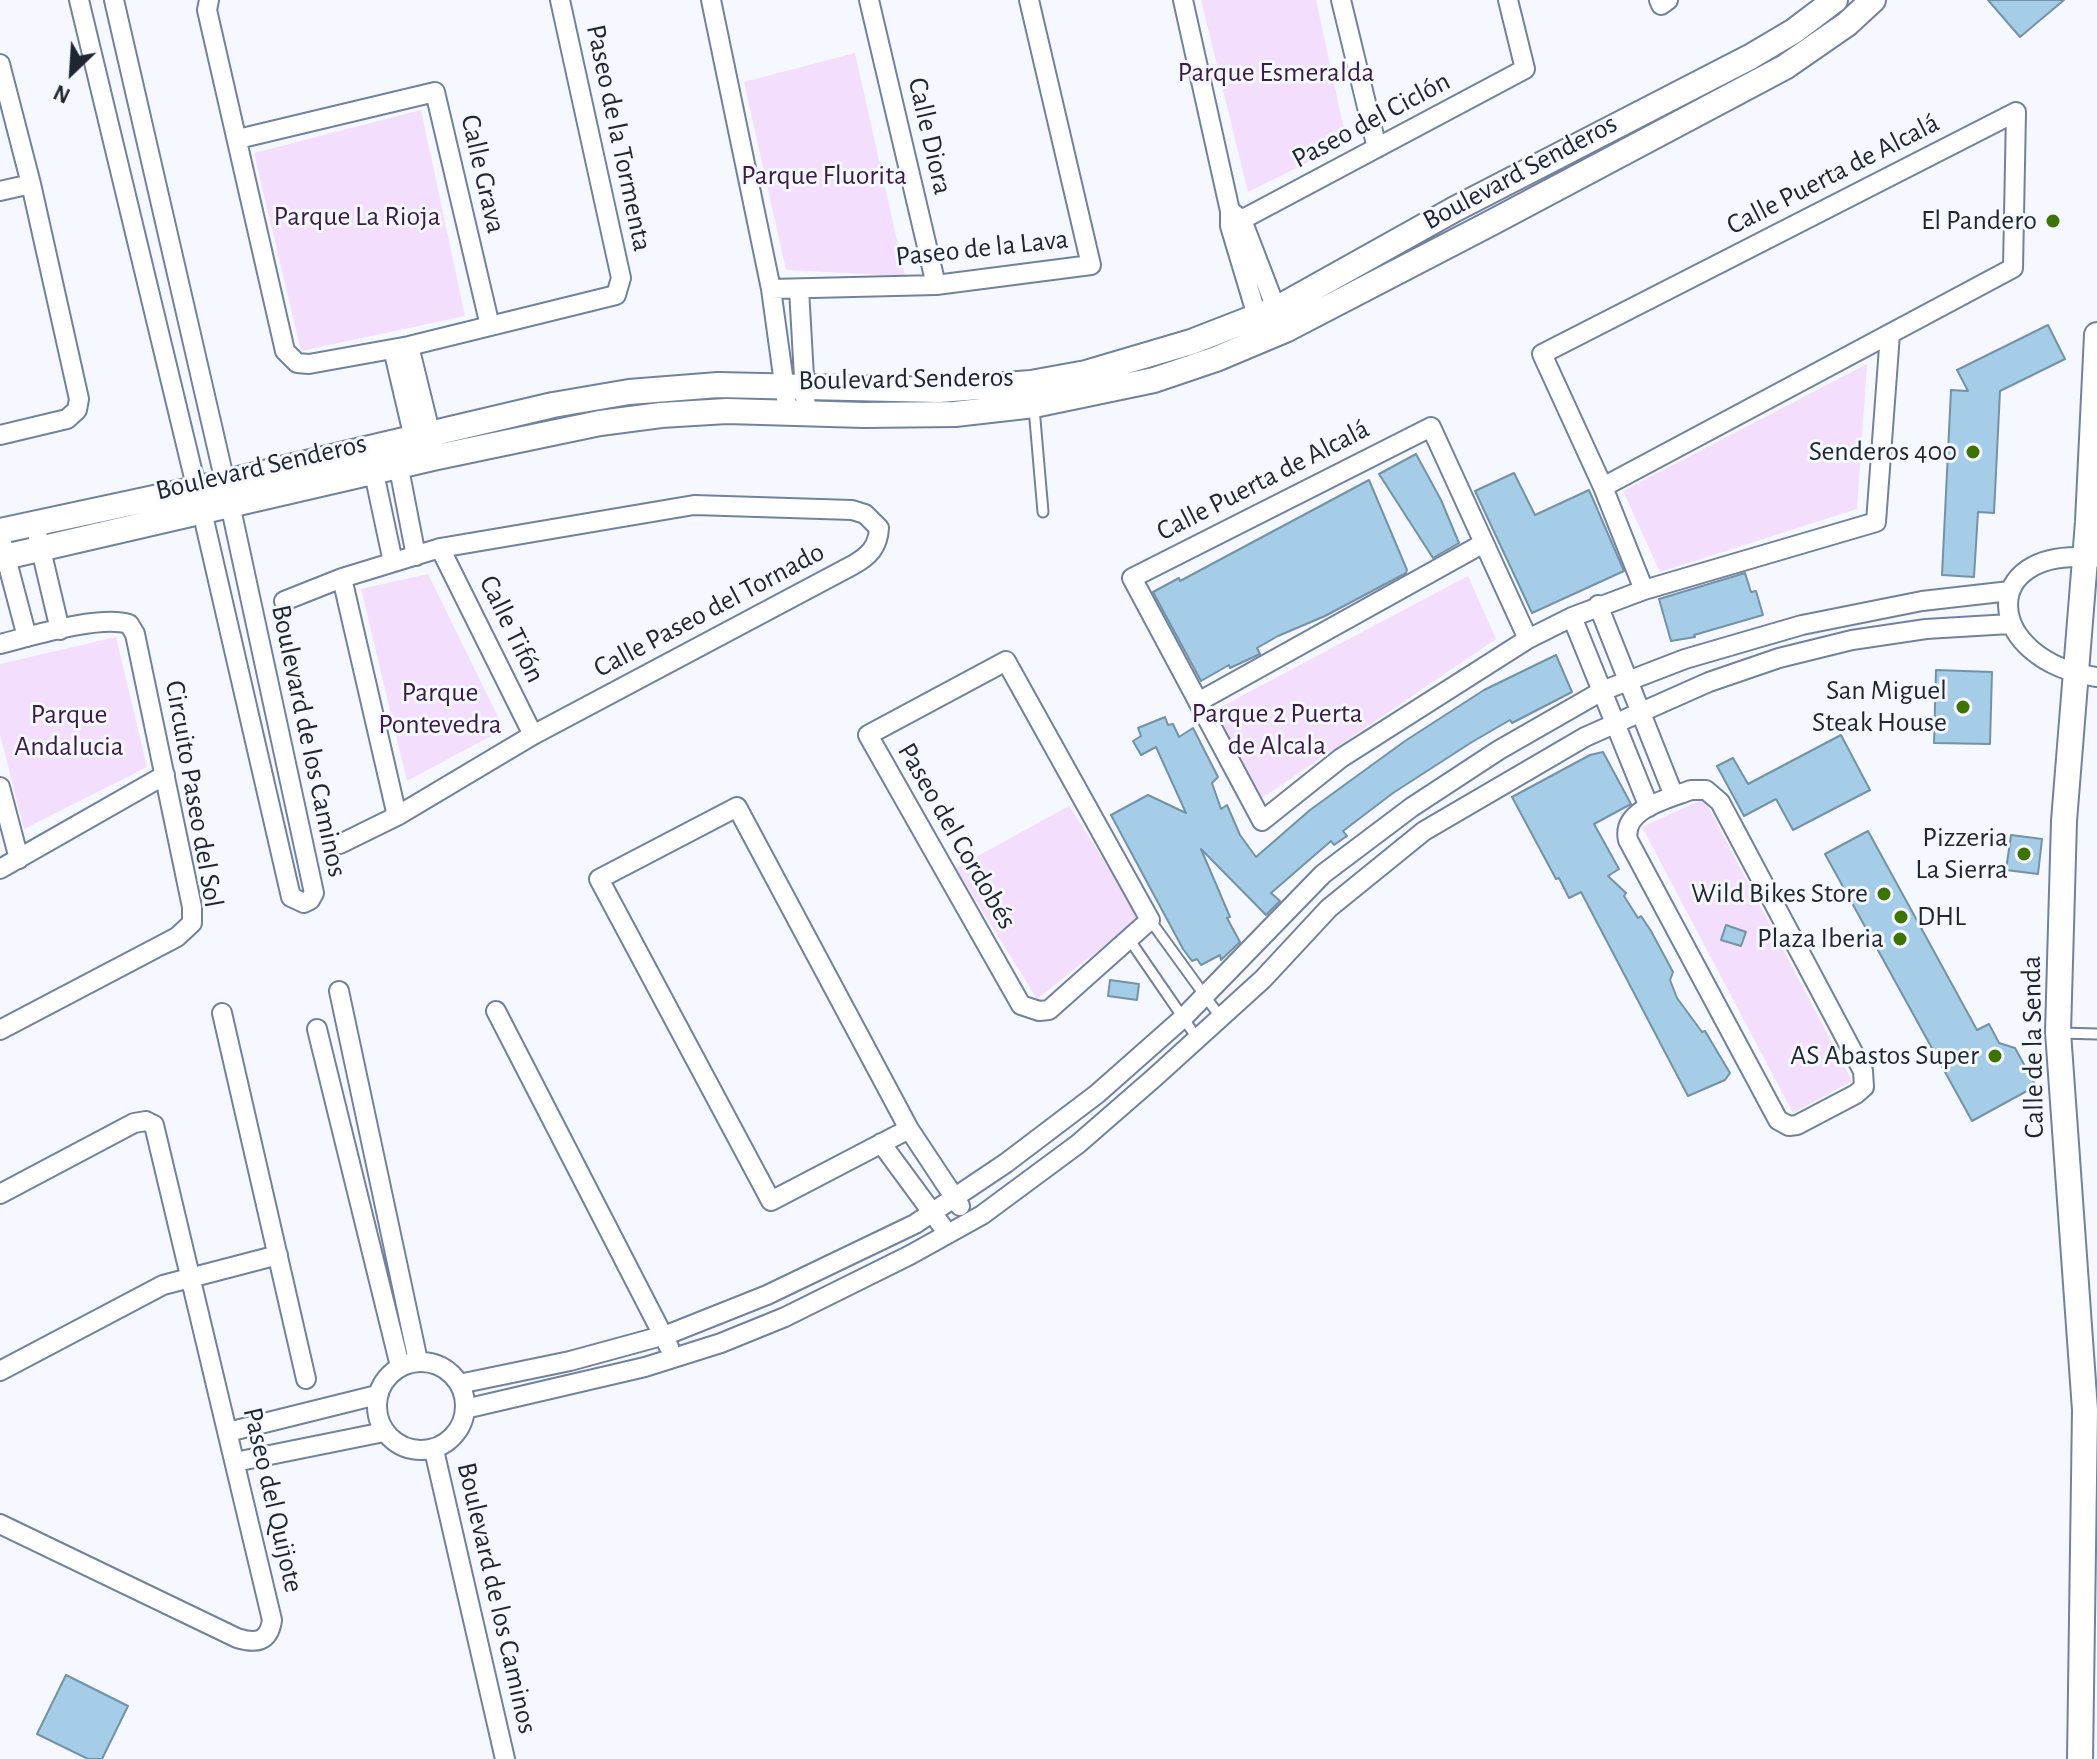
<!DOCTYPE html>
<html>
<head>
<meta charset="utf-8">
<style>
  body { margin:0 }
  #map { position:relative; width:2097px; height:1759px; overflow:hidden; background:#f5f8ff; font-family:"Alegreya Sans",sans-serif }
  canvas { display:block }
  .north { position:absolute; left:32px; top:32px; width:80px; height:80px; -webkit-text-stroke:6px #f5f8ff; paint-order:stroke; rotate:205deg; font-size:22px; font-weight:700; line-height:32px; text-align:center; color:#1f2631 }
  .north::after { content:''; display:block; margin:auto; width:28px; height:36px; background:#1f2631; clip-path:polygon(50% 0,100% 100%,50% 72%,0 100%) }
</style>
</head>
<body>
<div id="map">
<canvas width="2097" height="1759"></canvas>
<div class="north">N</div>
</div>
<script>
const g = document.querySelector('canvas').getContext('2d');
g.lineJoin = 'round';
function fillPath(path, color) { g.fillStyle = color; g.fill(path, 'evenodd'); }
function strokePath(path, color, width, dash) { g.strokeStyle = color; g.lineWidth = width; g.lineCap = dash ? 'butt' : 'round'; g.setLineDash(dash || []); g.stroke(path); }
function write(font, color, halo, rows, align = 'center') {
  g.font = font + ' "Alegreya Sans",sans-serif'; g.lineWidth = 6; g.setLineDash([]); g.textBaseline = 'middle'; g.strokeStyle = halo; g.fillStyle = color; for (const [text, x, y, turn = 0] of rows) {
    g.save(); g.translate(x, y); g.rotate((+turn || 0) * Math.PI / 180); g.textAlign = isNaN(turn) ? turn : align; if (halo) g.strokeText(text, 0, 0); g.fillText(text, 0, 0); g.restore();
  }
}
const green = new Path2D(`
  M1201,0H1316L1347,143L1248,192Z
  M855,53L905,276L786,270L744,82Z
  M421,110L465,316L301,351L254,153Z
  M1867,364L1857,509L1660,572L1623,491Z
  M428,574L504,729L407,781L361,589Z
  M1468,576L1496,639L1259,800L1213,711Z
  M116,637L147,767L24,829L0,734V664Z
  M1704,799L1852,1081L1793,1113L1642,827Z
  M1069,806L1140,917L1037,999L956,868Z`);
const building = new Path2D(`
  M1988,0H2064L2020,37Z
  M2048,325L2065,359L2000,391L1994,513L1978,512L1974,577L1942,575L1951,390L1968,391L1957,370Z
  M1416,454L1441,500L1459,543L1433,558L1379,474Z
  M1514,473L1535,515L1589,490L1624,571L1532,613L1475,491Z
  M1369,480L1407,570L1406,573L1325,616L1278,636L1257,648L1260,654L1230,668L1229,665L1201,681L1153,592L1179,578L1180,581Z
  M1745,573L1751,592L1756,591L1763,615L1694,635L1695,637L1671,641L1659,599Z
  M1556,655L1572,692L1512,723L1510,720L1472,742L1393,793L1343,831L1347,836L1334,845L1331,841L1271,893L1280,901L1266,915L1201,849L1230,917L1227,918L1240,942L1221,960L1220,955L1201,965L1197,959L1192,961L1183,949L1111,815L1148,795L1186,813L1156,747L1141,755L1133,741L1141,736L1138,728L1165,717L1168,725L1173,724L1179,737L1193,728L1218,777L1212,783L1221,809L1227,805L1240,835L1256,857L1310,810L1405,741L1484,690Z
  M1936,670L1992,672L1990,744L1934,743Z
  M1841,735L1870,790L1793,830L1776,799L1744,816L1717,766L1733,758L1748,784Z
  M1603,752L1631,804L1594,824L1619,869L1608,876L1626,893L1624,896L1638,918L1641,916L1651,931L1673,972L1670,980L1677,998L1702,1032L1705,1031L1730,1073L1725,1080L1688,1096L1581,892L1569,898L1559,878L1556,879L1512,797L1590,755Z
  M1868,831L1977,1030L1989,1024L1999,1043L2015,1048L2036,1086L1972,1121L1825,854Z
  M2011,835L2042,839L2038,874L2006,870Z
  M1726,925L1746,932L1741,946L1721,940Z
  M1110,980L1139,984L1137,1000L1108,996Z
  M66,1675L128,1706L102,1759H88L37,1734Z`);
const lane = new Path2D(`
  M1034,408L1043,512
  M1150,920L1221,1018
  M1129,939L1197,1038
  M2060,1033L2097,1034`);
const street = new Path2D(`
  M79,0L202,511L291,897L304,903L310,900L314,893L230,504L114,0
  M209,0L207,10L285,351L297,363L309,364L409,346L616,295L621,278L560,0
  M711,0L771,289L788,412
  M869,0L936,285
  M1183,0L1230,211V226L1260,326
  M1341,0L1377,148
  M1659,0L1661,5L1668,0
  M0,64L31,184L79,399L77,410L67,419L0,435
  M238,139L435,92L490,326
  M0,191L31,184
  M1233,213L1242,220L1280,319
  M1230,226L1525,69L1508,0
  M771,289L936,285L1091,265L1029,0
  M799,289L806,412
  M409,346L433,444
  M393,349L417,451
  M396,453L416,556
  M371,459L393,562
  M1603,487L2013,268L2016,112L1542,354L1603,487L1644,590
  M0,535L27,637
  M38,537L60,630
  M440,548L533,735
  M2094,558C1975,546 1983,661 2097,677
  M342,578L397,816
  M284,601L342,578L440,548L694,505L852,510L865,514L879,528C878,547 869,556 853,565L533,735L397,816L340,844
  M1598,605L1674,796
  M1572,617L1649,807
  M1528,639L1431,427L1132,578L1262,821L1341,758L1528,639L1572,617L1644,590L1876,522L1890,334
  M0,644C32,636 99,615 129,624L135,634L192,907V923L177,937L0,1030
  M1006,661L1150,920L1049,1010L1039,1011L1021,1005L868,735Z
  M1198,702L1484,543
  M0,787L19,859
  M1691,790H1706L1720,802L1863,1071L1864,1087L1856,1094L1797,1125L1789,1126L1778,1120L1628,840C1621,809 1668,799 1691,790Z
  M737,807L909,1129L771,1201L599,879Z
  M0,869L165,775
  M339,991L418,1361
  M496,1011L669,1347
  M222,1013L306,1379
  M317,1029L400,1366
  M909,1129L960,1206
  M881,1143L948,1234
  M0,1194L134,1123L146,1121L154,1125L272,1620C269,1642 256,1644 237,1638L0,1524
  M377 1406a44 44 0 1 1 88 0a44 44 0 1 1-88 0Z
  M0,1371L163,1285L278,1255
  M459,1384L570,1361L669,1334L767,1295L915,1224L1006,1163L1097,1094L1183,1018L1323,874L1412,807L1499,750L1602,691L1685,659L1802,625L1922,601L2010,591
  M465,1409L645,1367L721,1343L785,1317L910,1255L982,1215L1078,1144L1155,1077L1263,979L1329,908L1424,831L1585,737L1709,682L1779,658L1852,640L1926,629L2010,624
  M228,1432L377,1395
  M434,1450L505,1759
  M235,1462L384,1432`);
const secondary = new Path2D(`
  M0,531L196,489L553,405L629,392L718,385L939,390L1031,383L1086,373L1191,342L1276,309L1455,209L1750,57L1794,31L1835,0
  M0,558L437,457L600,423L661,415L727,411L864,415L955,414L1034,405L1154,380L1216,359L1285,330L1491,223L1785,67L1847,24L1873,0
  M2080,1759L2085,1410L2058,1032L2064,821L2088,522L2097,335`);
const markers = [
  [2053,221,8,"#3d7300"],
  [1973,452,8,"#3d7300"],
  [1963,707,8,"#3d7300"],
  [2024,854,8,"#3d7300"],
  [1884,894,8,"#3d7300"],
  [1901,917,8,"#3d7300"],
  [1900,939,8,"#3d7300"],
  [1995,1056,8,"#3d7300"]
];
const parkNames = [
  ["Parque Esmeralda",1276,73],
  ["Parque Fluorita",824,176],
  ["Parque La Rioja",357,217],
  ["Parque",440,693],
  ["Pontevedra",440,725],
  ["Parque 2 Puerta",1277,714],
  ["de Alcala",1277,746],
  ["Parque",69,715],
  ["Andalucia",69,747]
];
const streetNames = [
  ["Paseo del Ciclón",1371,120,-28],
  ["Calle Diora",930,136,77],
  ["Paseo de la Tormenta",619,138,78],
  ["Boulevard Senderos",1520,172,-28],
  ["Calle Grava",483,174,77],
  ["Calle Puerta de Alcalá",1833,174,-27],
  ["Paseo de la Lava",982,248,-6],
  ["Boulevard Senderos",906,379,-1],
  ["Boulevard Senderos",261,467,-13],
  ["Calle Puerta de Alcalá",1263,480,-27],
  ["Calle Paseo del Tornado",709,610,-28],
  ["Calle Tifón",512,629,64],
  ["Boulevard de los Caminos",309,741,78],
  ["Circuito Paseo del Sol",194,794,80],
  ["Paseo del Cordobés",957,836,60],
  ["Calle de la Senda",2033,1047,-91],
  ["Paseo del Quijote",273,1500,77],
  ["Boulevard de los Caminos",497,1598,77]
];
const poiNames = [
  ["El Pandero",2037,221],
  ["Senderos 400",1957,452],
  ["San Miguel",1947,691],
  ["Steak House",1947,723],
  ["Pizzeria",2008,838],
  ["La Sierra",2008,870],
  ["Wild Bikes Store",1868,894],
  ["DHL",1917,917,"left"],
  ["Plaza Iberia",1884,939],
  ["AS Abastos Super",1979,1056]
];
fillPath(green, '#f3defe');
fillPath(building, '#a5cde7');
strokePath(building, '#7392a6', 2);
strokePath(lane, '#72819d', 13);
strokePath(street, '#72819d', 22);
strokePath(secondary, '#72819d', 28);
strokePath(lane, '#fff', 9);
strokePath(street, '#fff', 18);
strokePath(secondary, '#fff', 24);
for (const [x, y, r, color] of markers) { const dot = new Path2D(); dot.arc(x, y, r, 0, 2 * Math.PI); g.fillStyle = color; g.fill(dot); strokePath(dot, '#f5f8ff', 3); }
write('28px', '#3b1c49', '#f5f8ff', parkNames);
write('28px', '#1f2631', '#f5f8ff', streetNames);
write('28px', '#1f2631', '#f5f8ff', poiNames, 'right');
</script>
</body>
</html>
